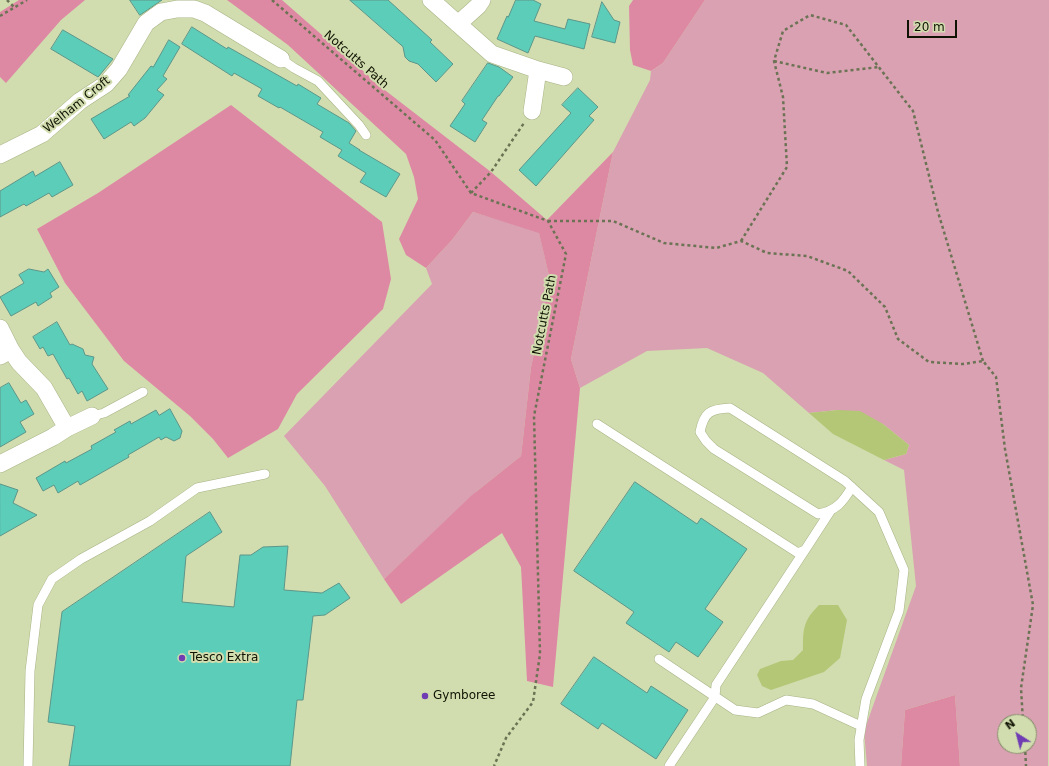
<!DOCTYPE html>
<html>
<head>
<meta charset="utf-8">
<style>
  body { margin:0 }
  #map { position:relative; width:1049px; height:766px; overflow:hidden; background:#d1ddae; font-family:"DejaVu Sans",sans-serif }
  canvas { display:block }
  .north { position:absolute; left:997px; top:714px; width:40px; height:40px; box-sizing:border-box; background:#d1ddae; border:1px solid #848c6a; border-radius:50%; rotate:324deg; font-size:11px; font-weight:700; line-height:16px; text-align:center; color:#101303 }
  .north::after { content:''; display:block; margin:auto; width:14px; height:18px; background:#6f3cb3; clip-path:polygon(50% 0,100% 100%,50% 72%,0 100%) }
  .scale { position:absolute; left:907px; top:20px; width:50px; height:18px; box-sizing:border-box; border:2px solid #101303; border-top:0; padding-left:5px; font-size:12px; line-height:14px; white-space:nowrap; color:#101303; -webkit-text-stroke:3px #d1ddae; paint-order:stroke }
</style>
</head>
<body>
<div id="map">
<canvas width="1049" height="766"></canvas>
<div class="north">N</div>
<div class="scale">20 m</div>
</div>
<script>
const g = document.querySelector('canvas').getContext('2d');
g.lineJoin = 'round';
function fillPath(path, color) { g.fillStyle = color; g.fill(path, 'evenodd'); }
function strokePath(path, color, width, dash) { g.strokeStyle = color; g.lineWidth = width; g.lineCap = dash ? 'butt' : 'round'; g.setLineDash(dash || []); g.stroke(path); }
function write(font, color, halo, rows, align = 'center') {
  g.font = font + ' "DejaVu Sans",sans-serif'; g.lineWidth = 4; g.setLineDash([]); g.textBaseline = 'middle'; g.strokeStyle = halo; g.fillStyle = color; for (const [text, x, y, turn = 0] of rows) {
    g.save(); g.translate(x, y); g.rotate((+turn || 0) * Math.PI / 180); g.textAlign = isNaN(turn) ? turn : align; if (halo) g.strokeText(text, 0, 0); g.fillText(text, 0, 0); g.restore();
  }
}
const green = new Path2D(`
  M705,0H1049L1048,766H960L955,695L905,710L901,766H867L864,731L916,586L904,470L884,460L906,454L909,445L883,424L838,410L809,413L763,373L707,348L647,351L580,388L571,359L613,152L650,80L651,71L663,63ZM1005,722H1029V746H1005Z
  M473,212L539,232L550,280L531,367L521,456L477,491L384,579L325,486L284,436L432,284L426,268L452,240Z`);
const forest = new Path2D(`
  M19,0H85L61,20L6,83L0,77V12Z
  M227,0H282L386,91L491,172L547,220L613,152L571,359L580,388L553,687L527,681L521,567L502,533L401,604L384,579L472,495L521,456L531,367L550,280L539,233L473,212L452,240L426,268L406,255L399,239L418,199L414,177L406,154L288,45Z
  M633,0H705L663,63L651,71L633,65L630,50L629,6Z
  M231,105L382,222L391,279L383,309L297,394L278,429L228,458L213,439L190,416L124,361L65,283L37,229L98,193Z
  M955,695L960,766H901L905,710Z`);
const water = new Path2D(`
  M838,410L860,411L883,424L909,445L906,454L884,460L833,434L809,413Z
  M819,605H838L847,620L840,658L824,672L771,690L762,686L757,675L760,669L781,661L793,660L803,650C803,629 803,621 819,605Z`);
const building = new Path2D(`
  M130,0H162L140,15Z
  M350,0H388L432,40L430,42L453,64L436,82L418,64L409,61L405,57L403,47Z
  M516,0H533L541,4L534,21L565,29L568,19L590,24L584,49L535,36L528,53L497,39L507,16L508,17Z
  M602,2L614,20L620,22L615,43L592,37Z
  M192,27L227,49L228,47L297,86L298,84L321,98L317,104L349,123L356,131L349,143L360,150H359L400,174L386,197L360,182L366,173L338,156L342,150L320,137L323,132L280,107L279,108L258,96L262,89L234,73L232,76L182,44Z
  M63,30L113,59L99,76L98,77L51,49Z
  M169,40L180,47L163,76L167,79L157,90L164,95L145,118L134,126L131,122L104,139L91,119L130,96L128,95L151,66L153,67Z
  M488,63L499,67L513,77L499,96H498L482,120L487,123L475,142L450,126L465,104L462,101Z
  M578,88L598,107L589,116L594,120L536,186L519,170L571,113L562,105Z
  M60,162L73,185L52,197L49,193L26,206L24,204L0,217V191L33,171L35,176Z
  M29,269L44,272L48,269L59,287L50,293L52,297L38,306L36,302L11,316L0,297L24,283L19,275Z
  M57,322L70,345L72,344L83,349L85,355L94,357L92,364L108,389L87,401L82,391L78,394L69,378L67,379L53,354L48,356L43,347L40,349L33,337Z
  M9,383L21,403L26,400L34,414L20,422L26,432L0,447V388Z
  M170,409L182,431L180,438L174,441L166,437L161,440L159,437L128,455L129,457L80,485L78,481L58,493L54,485L43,491L36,478L65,461L66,463L92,449L91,446L116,432L114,430L130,421L131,424L156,410L159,415Z
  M635,482L697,524L701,518L747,549L705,609L723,622L698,657L676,642L669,652L626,623L634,612L574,571Z
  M0,484L18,490L13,503L37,515L0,536Z
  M210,512L222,532L186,556L182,602L234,607L240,555H251L263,547L288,546L284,590L322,593L339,583L350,598L325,615L313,616L303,700H297L290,766H69L75,726L48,722L62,612Z
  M594,657L647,693L651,686L688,710L656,759L602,723L598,729L561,704Z`);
const path = new Path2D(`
  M7,0L14,7
  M272,0L435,140L471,193L548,221L566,254L534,416L540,654L533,702L506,738L494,766
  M0,16L27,0
  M774,61L827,73L879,67
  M471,193L491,172L524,123
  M548,221H613L664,243L716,248L741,241L767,253L807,256L848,271L885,307L898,339L929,362L963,364L983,361L996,377L1005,449L1033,605L1021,688L1023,722
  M741,241L787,167L783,97L774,61L783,31L810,15L846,25L913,111L938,212L983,361
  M1025,746L1026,766`);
const service = new Path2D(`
  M281,59L294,68L318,81L359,125L366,135
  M92,416L104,413L143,392
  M597,424L798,553L805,550L831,510
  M852,487C843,502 836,511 818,514L714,449L706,441L700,432C704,412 710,409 730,408L845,481L879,512L904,570L899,611L866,699L859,740L860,766
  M659,659L735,710L758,713L786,700L813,704L861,726
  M28,766L30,671L38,605L52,579L81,559L150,521L197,488L265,474
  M669,766L715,697L716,685L805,550`);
const minor = new Path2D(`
  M431,0L492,54L538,70L532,111
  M458,24L478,6L482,0
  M538,70L564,77
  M0,155L42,134L80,101L106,84L119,69L146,23L161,12L177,9H194L205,13L281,59
  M0,328L11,350
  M0,356L11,350L19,362L44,388L67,428L53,437L0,464
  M67,428L92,416`);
const markers = [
  [182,658,4,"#6f3cb3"],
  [425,696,4,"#6f3cb3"]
];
const streetNames = [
  ["Notcutts Path",356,60,41],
  ["Welham Croft",77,105,-39],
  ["Notcutts Path",545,315,-79]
];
const poiNames = [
  ["Tesco Extra",190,658],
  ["Gymboree",433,696]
];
fillPath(green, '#d9a1b2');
fillPath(forest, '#de89a4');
fillPath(water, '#b4c776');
fillPath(building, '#5ccdb8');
strokePath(building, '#5c968a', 1);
strokePath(service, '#a7b385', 10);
strokePath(minor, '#a7b385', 18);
strokePath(path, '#6b7354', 2.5, [3, 3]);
strokePath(service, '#fff', 9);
strokePath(minor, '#fff', 17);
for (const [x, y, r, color] of markers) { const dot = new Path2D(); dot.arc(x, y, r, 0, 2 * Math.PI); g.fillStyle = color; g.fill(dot); strokePath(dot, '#d1ddae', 1.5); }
write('12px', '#101303', '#d1ddae', streetNames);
write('12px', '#101303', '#d1ddae', poiNames, 'left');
</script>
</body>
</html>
